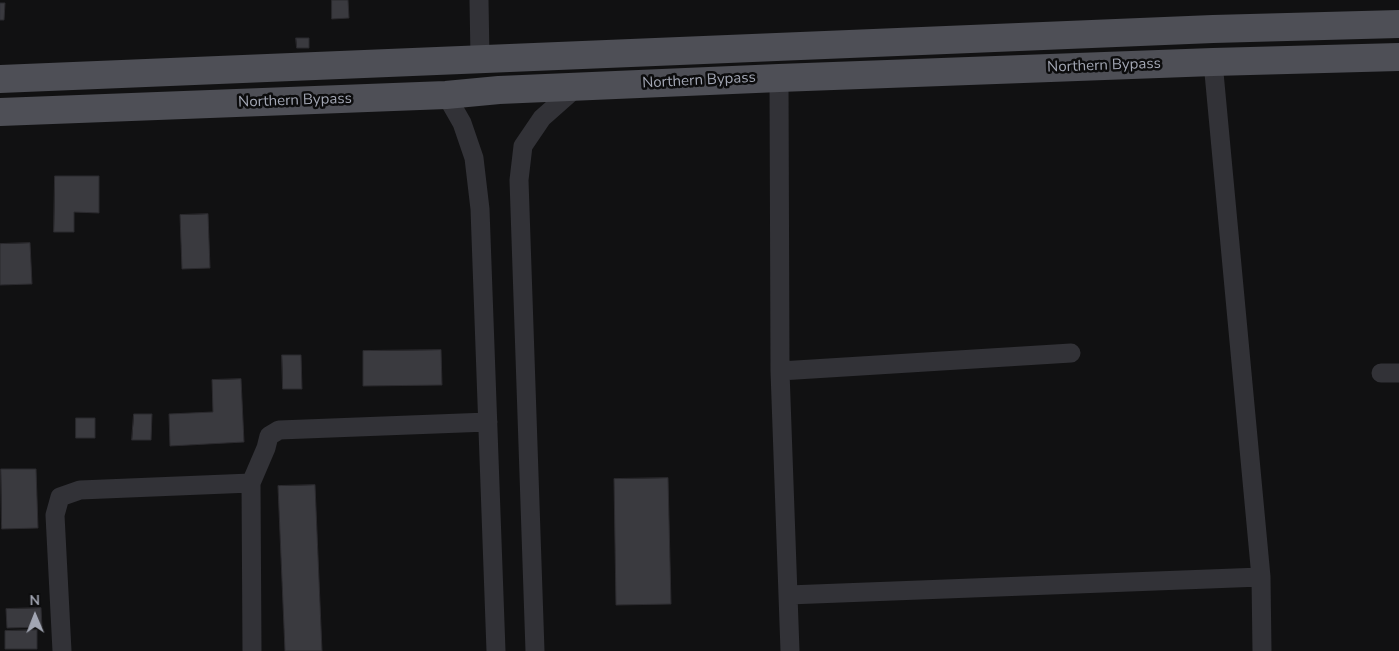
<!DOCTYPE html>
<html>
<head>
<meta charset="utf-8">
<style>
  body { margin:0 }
  #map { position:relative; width:1399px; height:651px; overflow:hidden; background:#111112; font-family:"Nunito Sans",sans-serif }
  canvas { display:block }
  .north { position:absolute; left:10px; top:591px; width:50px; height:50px; -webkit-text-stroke:4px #0c0c0d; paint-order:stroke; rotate:359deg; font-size:14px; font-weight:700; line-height:20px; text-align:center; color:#a2a6b3 }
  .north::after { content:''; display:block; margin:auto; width:18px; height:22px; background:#a2a6b3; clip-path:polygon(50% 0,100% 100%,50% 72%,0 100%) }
</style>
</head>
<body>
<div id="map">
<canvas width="1399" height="651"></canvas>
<div class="north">N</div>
</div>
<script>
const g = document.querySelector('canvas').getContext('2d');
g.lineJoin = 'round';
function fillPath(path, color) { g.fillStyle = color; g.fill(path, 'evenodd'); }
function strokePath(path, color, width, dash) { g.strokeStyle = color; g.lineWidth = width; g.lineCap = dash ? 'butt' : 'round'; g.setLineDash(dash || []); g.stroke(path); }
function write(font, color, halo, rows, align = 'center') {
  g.font = font + ' "Nunito Sans",sans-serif'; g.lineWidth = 5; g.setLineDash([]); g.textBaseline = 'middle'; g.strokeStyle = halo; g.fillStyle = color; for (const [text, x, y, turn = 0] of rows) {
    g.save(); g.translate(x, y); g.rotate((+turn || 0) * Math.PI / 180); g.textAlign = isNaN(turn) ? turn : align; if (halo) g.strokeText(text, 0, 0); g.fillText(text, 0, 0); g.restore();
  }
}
const building = new Path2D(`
  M332,0H348L349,18L332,19Z
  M0,3H5L4,20H0Z
  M296,38H309V48H297Z
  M55,176H99V213L74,212V232H54Z
  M208,214L210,268L182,269L180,215Z
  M30,243L32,284L0,285V244Z
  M441,350L442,385L363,386V351Z
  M282,355H301L302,389H283Z
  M241,379L244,442L170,446L169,414L213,412L212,380Z
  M134,414H152L151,440H132Z
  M76,418H95V438H76Z
  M1,469H36L38,528L2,529Z
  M668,478L671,604L616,605L614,479Z
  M315,485L322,651H285L278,486Z
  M41,608L42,627L7,628L6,609Z
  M37,630V649H5V631Z`);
const minor = new Path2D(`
  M479,0L480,58
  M1213,62L1261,577L1262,651
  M779,78L780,371L790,651
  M446,95L462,123L474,158L480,209L496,651
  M780,371L1071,353
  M1381,373H1399
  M788,595L1261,577
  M62,651L55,515L60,497L80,490L251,483
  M252,651L251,483L266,448L269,436L279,430L488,422
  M535,651L519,180L523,146L542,118L577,87`);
const primary = new Path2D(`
  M0,79L1213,29L1399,24
  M0,112L446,95L499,90L779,78L1213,62L1399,57`);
const streetNames = [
  ["Northern Bypass",1104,66,-2],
  ["Northern Bypass",699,81,-3],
  ["Northern Bypass",295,101,-2]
];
fillPath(building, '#3a3a3f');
strokePath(building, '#2b2a2e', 1);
strokePath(minor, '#323237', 19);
strokePath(primary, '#4e4f56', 28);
write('15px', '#a2a6b3', '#0c0c0d', streetNames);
</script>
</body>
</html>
